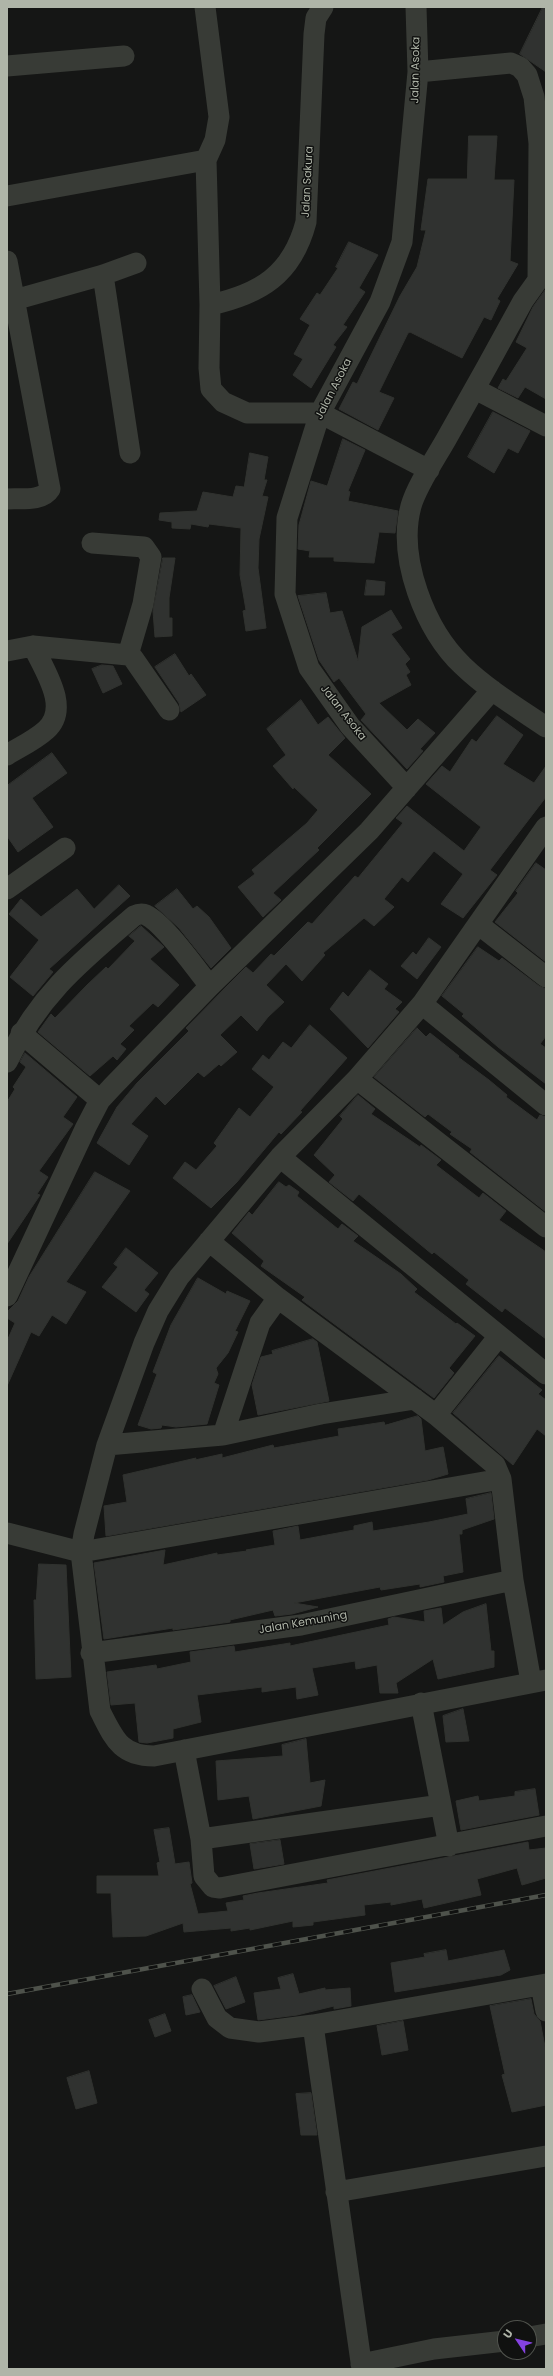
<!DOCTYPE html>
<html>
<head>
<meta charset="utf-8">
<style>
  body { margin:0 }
  #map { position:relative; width:553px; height:2376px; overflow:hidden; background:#151615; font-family:Poppins,sans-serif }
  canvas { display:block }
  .frame { position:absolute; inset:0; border:8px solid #afb5a8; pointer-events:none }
  .north { position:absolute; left:497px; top:2320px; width:40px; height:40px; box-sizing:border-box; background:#101110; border:1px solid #50534d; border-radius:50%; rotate:305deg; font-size:11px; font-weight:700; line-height:16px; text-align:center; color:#afb5a8 }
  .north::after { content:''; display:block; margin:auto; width:14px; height:18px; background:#8542e1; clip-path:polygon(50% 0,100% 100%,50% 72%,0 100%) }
</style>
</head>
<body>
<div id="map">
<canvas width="553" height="2376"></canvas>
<div class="frame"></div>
<div class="north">U</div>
</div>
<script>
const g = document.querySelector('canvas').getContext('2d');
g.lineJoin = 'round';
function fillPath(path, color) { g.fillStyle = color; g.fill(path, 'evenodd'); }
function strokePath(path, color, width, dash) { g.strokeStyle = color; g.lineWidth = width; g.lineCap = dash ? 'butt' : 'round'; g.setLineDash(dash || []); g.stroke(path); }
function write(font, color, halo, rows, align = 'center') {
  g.font = font + ' Poppins,sans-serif'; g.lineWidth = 3; g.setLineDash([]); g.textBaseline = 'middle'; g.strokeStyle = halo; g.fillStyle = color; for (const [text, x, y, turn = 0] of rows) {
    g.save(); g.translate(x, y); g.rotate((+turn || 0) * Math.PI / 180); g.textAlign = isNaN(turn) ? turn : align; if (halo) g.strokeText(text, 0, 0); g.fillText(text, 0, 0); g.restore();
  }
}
const building = new Path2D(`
  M543,7H546V72L520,54Z
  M469,136H497L494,180H514L510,261L518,264L497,299L500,301L491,320L484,317L462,358L410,332L408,333L379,392L394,398L378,430L339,409L353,382L357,384L400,296L417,267L426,230H421L428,179H467Z
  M349,242L378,255L359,288L365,292L343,325L347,327L333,345L336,347L311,388L293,375L303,359L294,354L310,325L300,319L317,293L320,295L338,268L336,267Z
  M546,289V399L525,387L518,398L498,388L503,379L506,381L527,348L516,342L533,307Z
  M493,412L530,431L518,453L508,448L494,473L468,457Z
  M343,439L365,450L348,491L350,492L348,501L398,511L395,533L379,532L374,563L334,561V557H309L310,551L298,549L299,525L311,481L327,486Z
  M250,453L268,457L264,480H267L262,496L268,497L259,539L258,568L266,628L246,631L243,611L246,610L240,575L241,528L209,524L208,527L191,524L190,529L172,528V522L159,520L160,513L197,511L203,492L233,497L236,486L244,487Z
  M163,558H175L169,598V618H172V636L155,637L153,611Z
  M367,580L385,582L384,595H365Z
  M326,593L330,613L342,611L358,661L362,627L391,610L402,628L391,634L410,659L405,664L410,672L406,675L411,685L379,703L407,730L418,719L435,733L420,749L423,751L407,769L361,720L366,714L339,678L334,682L319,660L298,596Z
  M175,654L189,676L191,674L206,695L181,712L179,703L155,667Z
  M102,665L113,666L122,684L103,693L92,669Z
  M301,700L318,725L328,717L345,738L328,755L371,794L317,848L319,850L273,893L281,900L263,917L238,887L255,874L252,870L307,823L318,810L294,787L293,789L273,766L286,755L267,729Z
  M497,716L523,735L503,764L534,783L546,766V797L490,870L497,875L463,918L441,904L463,874L434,851L408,882L402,877L384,899L394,907L374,926L364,918L323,953L325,955L302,981L286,964L266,985L284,1002L268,1017L257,1031L241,1015L220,1035L237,1052L221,1066L219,1064L204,1077L198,1072L165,1105L156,1096L131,1124L148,1136L129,1165L97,1143L117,1107L137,1083L189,1031L186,1028L225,988L246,967L253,973L271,954L274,956L308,922L312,924L355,876L358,878L403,823L396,818L407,806L464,851L481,827L426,784L442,766L450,772L472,739L476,742Z
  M52,753L67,773L32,798L53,827L18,852L7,836V786Z
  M536,863L546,870V962L495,922L518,893L516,891Z
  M119,885L130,896L49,969L53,972L33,996L10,977L39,940L9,914L21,899L41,917L77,889L94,909Z
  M177,889L193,909L197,906L209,917L231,948L211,968L179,928L155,906Z
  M141,926L164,947L150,959L179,985L158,1007L153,1003L129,1026L134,1030L120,1044L126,1049L117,1060L113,1056L90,1076L38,1032L51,1014L55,1018L87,985L106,967L108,969L135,941L129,936Z
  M429,938L441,947L417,979L401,966L413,952L416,955Z
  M478,947L499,961L502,958L539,986L546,989V1036L540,1044L546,1048V1084L498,1047L462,1016L464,1014L442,996Z
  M370,970L388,984L384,989L402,1002L395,1009L399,1012L368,1048L330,1009L343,992L348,997Z
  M310,1025L347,1058L300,1111L302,1112L281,1134L279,1132L237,1182L211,1208L173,1178L185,1162L196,1170L217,1146L214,1143L239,1108L250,1117L274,1087L252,1069L263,1055L269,1060L283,1042L291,1048Z
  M417,1028L426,1037L430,1033L459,1056L458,1057L489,1080L507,1095L506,1097L537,1120L540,1115L546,1117V1212L470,1152L472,1149L450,1134L452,1132L428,1114L425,1117L374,1077Z
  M25,1053L77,1097L63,1117L73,1124L39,1171L48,1177L37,1194L40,1195L7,1244V1102L15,1089L13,1087L26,1067L20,1062Z
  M358,1095L375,1109L371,1114L420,1147L421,1145L441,1160L436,1165L479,1198L483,1193L506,1211L499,1220L546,1252V1339L505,1308L502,1312L466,1284L469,1280L434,1252L432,1254L359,1194L353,1201L329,1182L335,1175L314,1155L343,1119L340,1116Z
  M95,1172L130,1191L66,1282L86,1292L66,1324L52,1315L39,1336L31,1332L7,1386V1341L15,1323L7,1318V1312L18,1301L29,1277Z
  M279,1182L286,1187L289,1185L299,1192L297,1196L338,1229L342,1224L358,1236L353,1241L401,1274L417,1289L414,1292L456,1324L457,1323L475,1336L449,1368L454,1373L434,1398L302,1300L305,1297L261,1266L264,1261L232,1233L249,1212L252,1215Z
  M126,1248L158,1273L144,1290L149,1294L136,1312L102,1287L118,1267L114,1264Z
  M198,1278L226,1294L227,1291L250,1301L235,1331L238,1332L228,1353L216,1368L218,1374L214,1383L219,1385L207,1424L176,1427L162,1425L161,1428L151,1429L138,1425L157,1374L153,1372L171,1325Z
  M313,1339L317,1342L329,1401L258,1415L252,1385L261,1357L273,1354L272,1351Z
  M499,1356L542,1390L538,1394L546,1400V1436L537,1429L513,1465L453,1413Z
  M418,1416L421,1419L425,1451L443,1447L448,1474L428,1480L106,1536L104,1506L127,1502L123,1475L196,1458L195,1460L222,1454V1458L273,1445L274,1448L339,1436L338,1429L384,1422L385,1425Z
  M491,1493L494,1519L462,1530V1534H459L463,1572L443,1576L444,1582L420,1587V1584L381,1590L380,1587L294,1603L318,1607L292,1614L275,1616L273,1610L230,1620V1622L173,1630V1628L104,1639L94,1563L165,1550L163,1565L217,1553V1555L247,1551L246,1550L275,1545L273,1531L298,1526L300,1540L354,1530V1526L372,1522L373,1531L429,1522L468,1514L466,1499Z
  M39,1564L66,1565L71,1677L36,1679L34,1600H36Z
  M486,1604L491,1651H494V1667L438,1679L433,1659L396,1683L398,1693H380L377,1665L356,1669L355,1661L312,1668L318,1695L297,1699L296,1687L262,1692V1687L197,1695L201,1722L173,1729V1738L147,1743L139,1742L135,1703L111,1705L107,1672L156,1665L157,1669L191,1662L190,1652L234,1646L235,1652L290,1643V1646L389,1625L388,1619L394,1617L425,1622L424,1611L441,1608L443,1625L463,1612Z
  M463,1709L469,1741L446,1742L443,1716Z
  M306,1739L310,1783L325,1780L321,1806L253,1819L249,1796L218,1800L216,1761L283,1756L282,1745Z
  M535,1789L539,1815L461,1830L456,1801L478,1796L479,1801L515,1796V1792Z
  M169,1828L175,1864L189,1862L192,1883L190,1884L198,1914L228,1911L226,1903L244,1900L243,1896L258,1893L328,1883L327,1880L528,1842L529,1850L546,1848V1878L522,1885L517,1868L477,1879L481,1895L424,1908L422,1899L391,1905V1902L364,1905L365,1915L313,1922V1925L293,1927V1921L250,1930V1928L231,1931V1928L184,1932L183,1923L146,1936L113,1937L111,1893H97V1876H159L157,1863L160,1862L154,1830Z
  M280,1840L284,1864L254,1869L250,1844Z
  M446,1950L448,1961L504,1950L510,1970L501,1975L395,1992L391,1963L425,1957L424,1954Z
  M293,1974L299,1994L325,1988V1990L350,1988L351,2006L334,2009V2006L297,2015L258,2020L254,1993L281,1989L278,1978Z
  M236,1977L245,2002L226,2009L214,1986Z
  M192,1995L200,2012L186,2015L183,1997Z
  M531,1999L534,2014L540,2021L546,2052V2105L512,2112L502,2075L505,2074L490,2006Z
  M165,2014L171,2031L155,2037L149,2020Z
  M403,2021L408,2050L382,2055L377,2026Z
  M89,2071L97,2103L76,2109L67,2078Z
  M311,2093L317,2135H301L296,2094Z`);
const minor = new Path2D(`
  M7,66L124,56
  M418,72L511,63L520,67L527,75L534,97L539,143L538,280
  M206,160L210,305L209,368L211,389L223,402L247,413H320L429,470
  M7,196L206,160L215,140L219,117L205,7
  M7,261L50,489C42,502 20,498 7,499
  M546,274L538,280L523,301C498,347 473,392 448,436C437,456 417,485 411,506C397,558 425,630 463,666C488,690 518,708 546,727
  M103,275L130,453
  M7,302L103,275L136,263
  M210,305C260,294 292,275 306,222L314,34L316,18L323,7
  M475,389L546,426
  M92,543L144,547L151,557L143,604L128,655
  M7,651L33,646L128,655L133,658L169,710
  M7,755C20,747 35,740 46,730C71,708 44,670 33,646
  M407,788L350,726L309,668L285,594L287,518L320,413L380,302L402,242L418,72L416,7
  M546,827L422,1004L357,1079L280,1157L179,1277L158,1311L144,1343L107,1445L84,1534L81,1552L100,1711C114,1738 120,1756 154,1756L546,1680
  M7,889L65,848
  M478,924L546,977
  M422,1004L546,1105
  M21,1033L100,1100
  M7,1062C38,996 80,962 134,916C138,914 142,913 146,915C164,923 196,969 210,986
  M357,1079L546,1227
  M280,1157L546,1374
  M209,1241L278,1298L436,1415L495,1465L501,1479L513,1580L531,1682
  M7,1296L86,1127L100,1100L113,1086L210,986L369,831L492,690
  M436,1415L499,1336
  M223,1435L260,1323L278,1298
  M107,1445L223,1435L321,1414L415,1399
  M7,1533L81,1552L501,1479
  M91,1653L301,1625L513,1580
  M421,1703L449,1846
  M184,1750L201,1839L204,1876L213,1887L220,1888L546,1826
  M201,1839L441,1805
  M541,1985L546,2011
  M202,1989L217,2018L230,2028L259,2032L313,2025L546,1984
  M313,2025L362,2369
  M336,2192L546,2156
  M529,2337L546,2334
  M361,2364L434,2349L505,2341`);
const rail = new Path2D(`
  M7,1994L546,1895`);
const streetNames = [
  ["Jalan Asoka",416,70,-89],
  ["Jalan Sakura",308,182,-87],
  ["Jalan Asoka",334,389,-63],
  ["Jalan Asoka",343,713,52],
  ["Jalan Kemuning",303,1623,-10]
];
fillPath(building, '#303230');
strokePath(building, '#30322f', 1);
strokePath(minor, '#383b36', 21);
strokePath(rail, '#4e524b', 4.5);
strokePath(rail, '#101110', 3, [9]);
write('11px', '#afb5a8', '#101110', streetNames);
</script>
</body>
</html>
